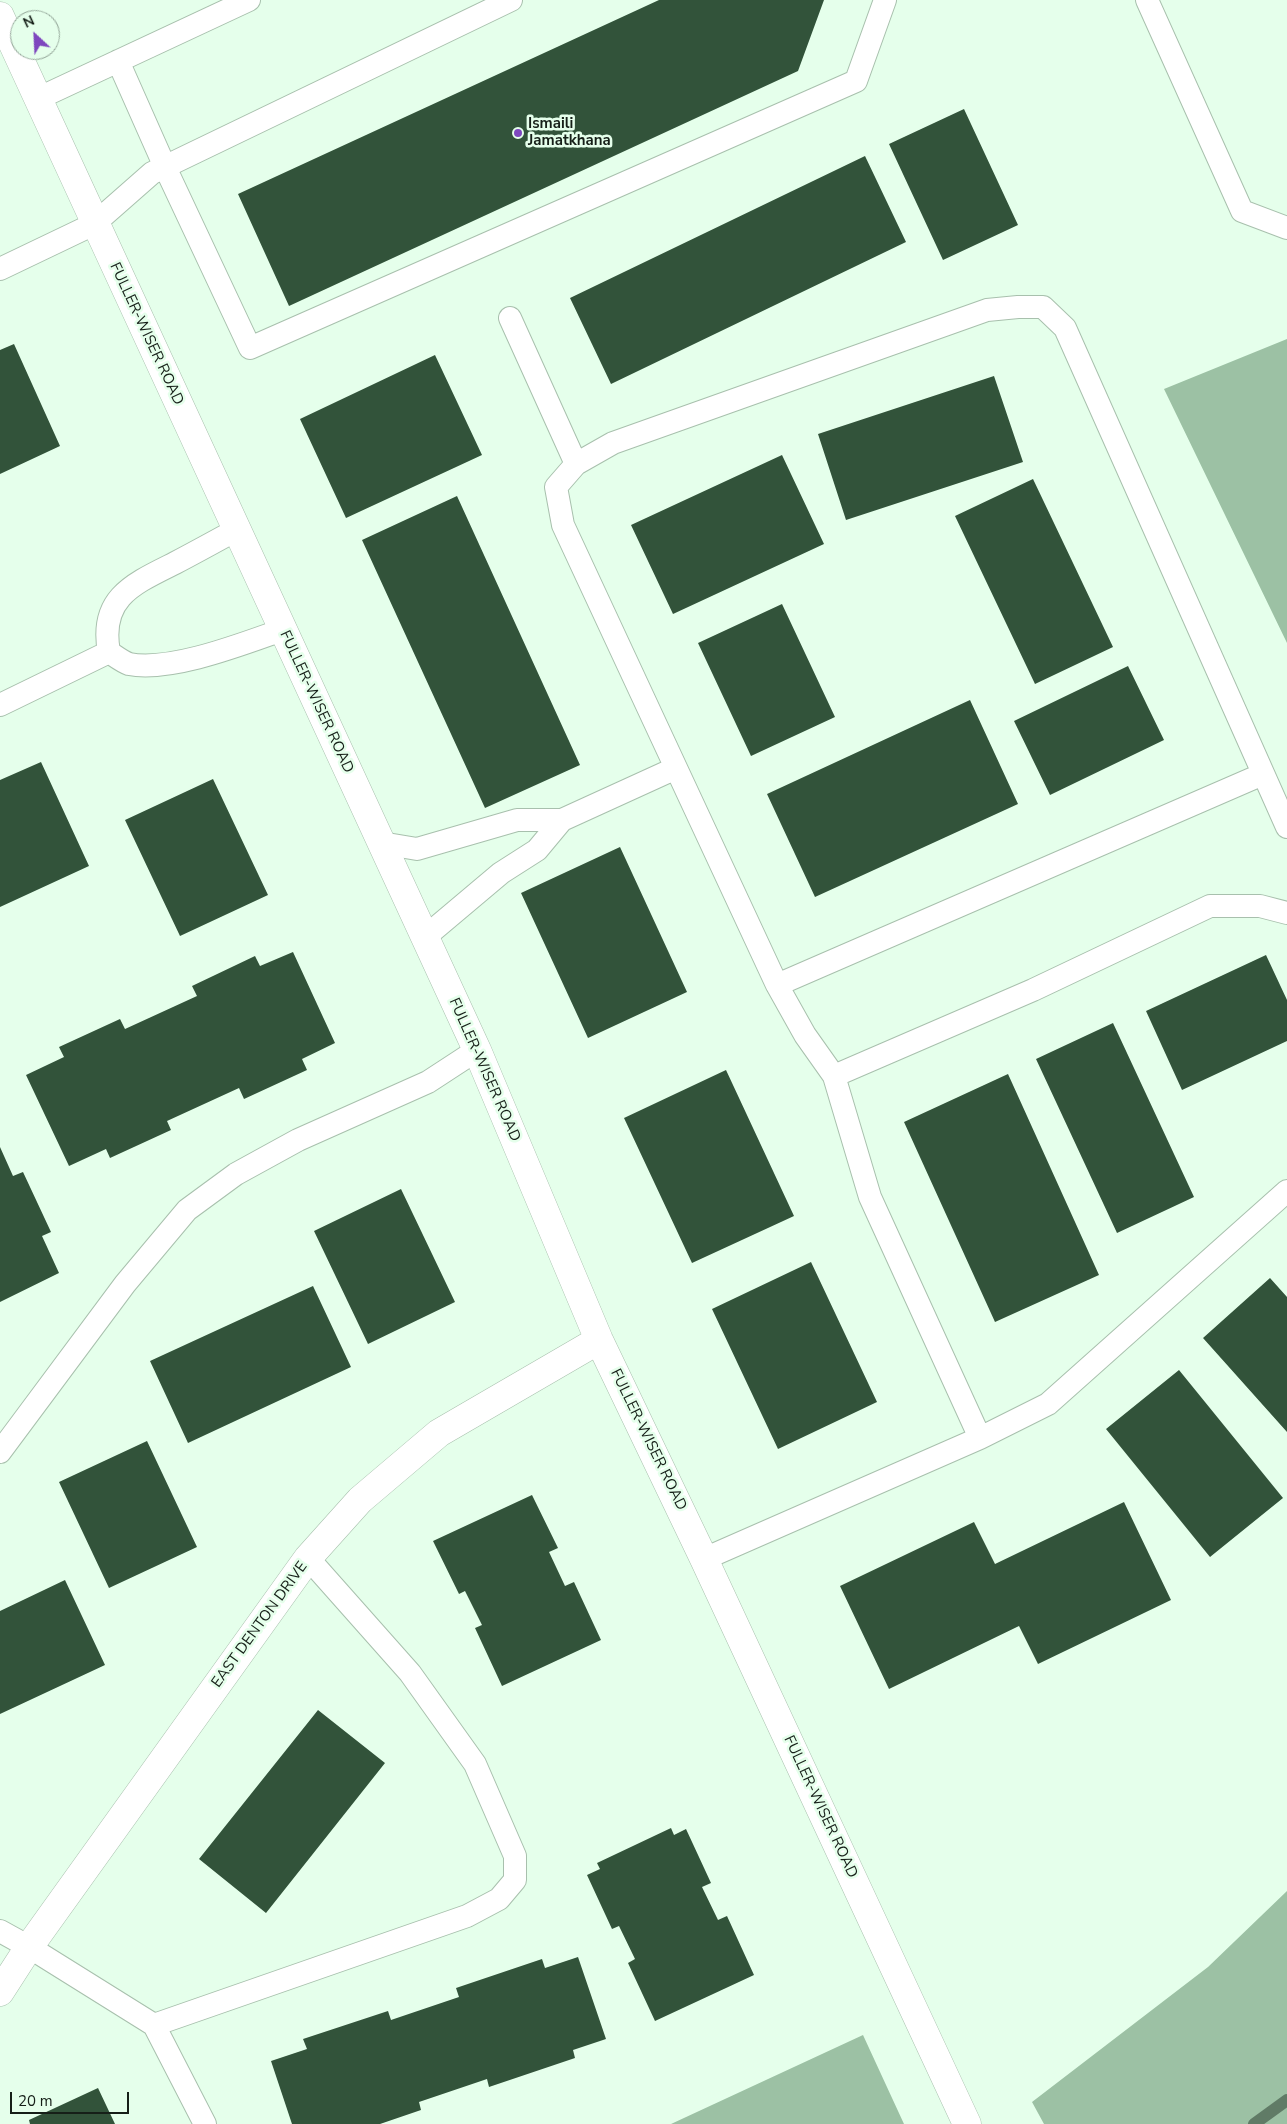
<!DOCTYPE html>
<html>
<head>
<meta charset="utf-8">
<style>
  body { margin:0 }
  #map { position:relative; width:1287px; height:2124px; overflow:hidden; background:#e5ffeb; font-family:"Nunito Sans",sans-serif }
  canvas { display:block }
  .north { position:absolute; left:10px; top:10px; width:50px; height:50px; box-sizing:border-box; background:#e5ffeb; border:1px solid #92a597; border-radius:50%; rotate:335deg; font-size:14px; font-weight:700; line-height:20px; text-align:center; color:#161f18 }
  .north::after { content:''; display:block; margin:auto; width:18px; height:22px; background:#7e47be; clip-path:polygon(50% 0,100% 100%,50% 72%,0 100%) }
  .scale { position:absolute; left:10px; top:2092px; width:119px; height:22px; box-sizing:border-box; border:2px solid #161f18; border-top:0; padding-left:6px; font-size:15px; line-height:18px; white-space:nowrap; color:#161f18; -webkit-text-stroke:4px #e5ffeb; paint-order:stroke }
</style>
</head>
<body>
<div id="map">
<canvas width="1287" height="2124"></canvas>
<div class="north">N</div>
<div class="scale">20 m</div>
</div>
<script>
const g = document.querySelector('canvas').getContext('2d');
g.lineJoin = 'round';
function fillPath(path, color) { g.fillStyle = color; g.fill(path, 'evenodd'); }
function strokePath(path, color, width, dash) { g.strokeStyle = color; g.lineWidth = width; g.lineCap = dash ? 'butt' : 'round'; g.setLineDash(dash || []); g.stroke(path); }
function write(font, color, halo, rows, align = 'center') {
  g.font = font + ' "Nunito Sans",sans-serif'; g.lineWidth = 5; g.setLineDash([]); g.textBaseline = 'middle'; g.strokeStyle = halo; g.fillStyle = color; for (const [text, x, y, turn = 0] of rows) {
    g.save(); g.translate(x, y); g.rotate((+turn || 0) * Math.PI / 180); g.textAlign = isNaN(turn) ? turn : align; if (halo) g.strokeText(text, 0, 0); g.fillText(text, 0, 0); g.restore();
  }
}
const forest = new Path2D(`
  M1287,339V643L1164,389Z
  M1287,1891V2124H1044L1032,2102L1208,1967Z
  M863,2035L904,2124H671Z`);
const stream = new Path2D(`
  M1254,2124L1287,2100`);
const building = new Path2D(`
  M659,0H824L798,71L289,306L238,194Z
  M964,109L1018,225L943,260L889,144Z
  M865,156L906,242L611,384L570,298Z
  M14,344L60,446L0,474V350Z
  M435,355L482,455L346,518L300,419Z
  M994,376L1023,462L846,520L818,434Z
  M782,455L824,544L673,614L631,525Z
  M1033,479L1113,647L1035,684L955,516Z
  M457,496L580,765L485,808L362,540Z
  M782,604L835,717L751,756L698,643Z
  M1128,666L1164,740L1050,795L1014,721Z
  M970,700L1018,804L815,897L767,794Z
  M41,762L89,866L0,907V780Z
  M213,779L268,895L180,936L125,820Z
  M620,847L687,992L588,1038L521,893Z
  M293,952L335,1043L302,1059L307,1070L244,1099L239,1088L167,1121L171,1130L110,1158L106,1149L69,1166L26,1075L64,1057L59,1047L120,1019L125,1029L197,996L192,986L255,956L260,966Z
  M1266,955L1287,1000V1041L1182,1090L1146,1011Z
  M1113,1023L1194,1197L1117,1233L1036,1059Z
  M726,1070L794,1216L692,1263L624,1118Z
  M1008,1074L1099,1275L995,1322L904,1122Z
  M0,1147L13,1176L23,1172L51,1232L42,1236L59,1273L0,1302Z
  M401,1189L455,1302L368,1344L314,1231Z
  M811,1262L877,1402L778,1449L712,1309Z
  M1270,1278L1287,1297V1432L1203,1338Z
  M313,1286L351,1367L188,1443L150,1361Z
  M1179,1370L1283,1498L1210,1557L1106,1429Z
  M147,1441L197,1547L109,1588L59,1482Z
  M532,1495L558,1548L549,1552L565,1586L574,1582L601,1640L502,1686L475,1628L482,1625L465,1591L459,1594L433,1541Z
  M1124,1502L1171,1600L1038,1664L1019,1626L889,1689L840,1586L974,1522L995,1564Z
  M65,1580L105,1665L0,1714V1611Z
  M318,1710L385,1763L266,1913L199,1859Z
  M671,1828L674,1835L686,1829L711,1883L702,1887L718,1920L727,1916L754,1975L655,2021L628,1963L635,1959L619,1926L612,1929L587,1875L600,1869L597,1863Z
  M578,1957L606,2039L573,2050L575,2058L489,2087L487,2079L419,2102L421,2110L380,2124H292L271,2061L307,2049L303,2039L388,2011L391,2020L459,1997L456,1988L542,1959L545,1968Z
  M98,2088L115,2124H30L29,2120Z`);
const service = new Path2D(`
  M1147,0L1242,211L1287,228
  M118,61L165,167L250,348L856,81L885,0
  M37,99L249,0
  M0,269L94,224L152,173L511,0
  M510,318L576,464
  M236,530C216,541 196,552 175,563C133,584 99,598 109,652C115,656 123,662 129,664C171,672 242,644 282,630
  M0,705L109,652
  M562,820L676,768
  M381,843L417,849L517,820H562L537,850L501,873L425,937
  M777,985L1263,774
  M834,1076L1033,990L1210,906H1260L1287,913
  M980,1438L870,1197L834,1076L805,1035L777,985L563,525L556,487L576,464L613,443L987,310L1018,307H1043L1065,328L1287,827
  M0,1452L125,1284L187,1210L236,1174L298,1140L428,1082L477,1050
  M704,1559L980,1438L1048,1404L1287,1191
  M0,1931L29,1947L154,2025L467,1916L499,1899L515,1880V1856L475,1764L410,1673L308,1558
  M154,2025L205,2124`);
const tertiary = new Path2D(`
  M0,16L477,1050L599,1340L704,1559L967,2124
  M0,1992L29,1947L308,1558L360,1500L439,1433L599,1340`);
const markers = [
  [518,133,5,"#7e47be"]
];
const poiNames = [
  ["Ismaili",528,124],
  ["Jamatkhana",528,141]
];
const streetNames = [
  ["FULLER-WISER ROAD",146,334,65],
  ["FULLER-WISER ROAD",316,702,65],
  ["FULLER-WISER ROAD",484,1070,66],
  ["FULLER-WISER ROAD",648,1440,64],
  ["EAST DENTON DRIVE",260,1625,-54],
  ["FULLER-WISER ROAD",820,1807,65]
];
fillPath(forest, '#9cc1a4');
strokePath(stream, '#607b66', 12);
fillPath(building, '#32533a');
strokePath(service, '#a8c0ad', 24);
strokePath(tertiary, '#a8c0ad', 29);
strokePath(service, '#fff', 22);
strokePath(tertiary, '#fff', 28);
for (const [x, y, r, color] of markers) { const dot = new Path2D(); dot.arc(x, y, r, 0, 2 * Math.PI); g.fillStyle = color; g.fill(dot); strokePath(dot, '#e5ffeb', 2); }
write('bold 15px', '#161f18', '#e5ffeb', poiNames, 'left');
write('15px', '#161f18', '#e5ffeb', streetNames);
</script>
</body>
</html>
